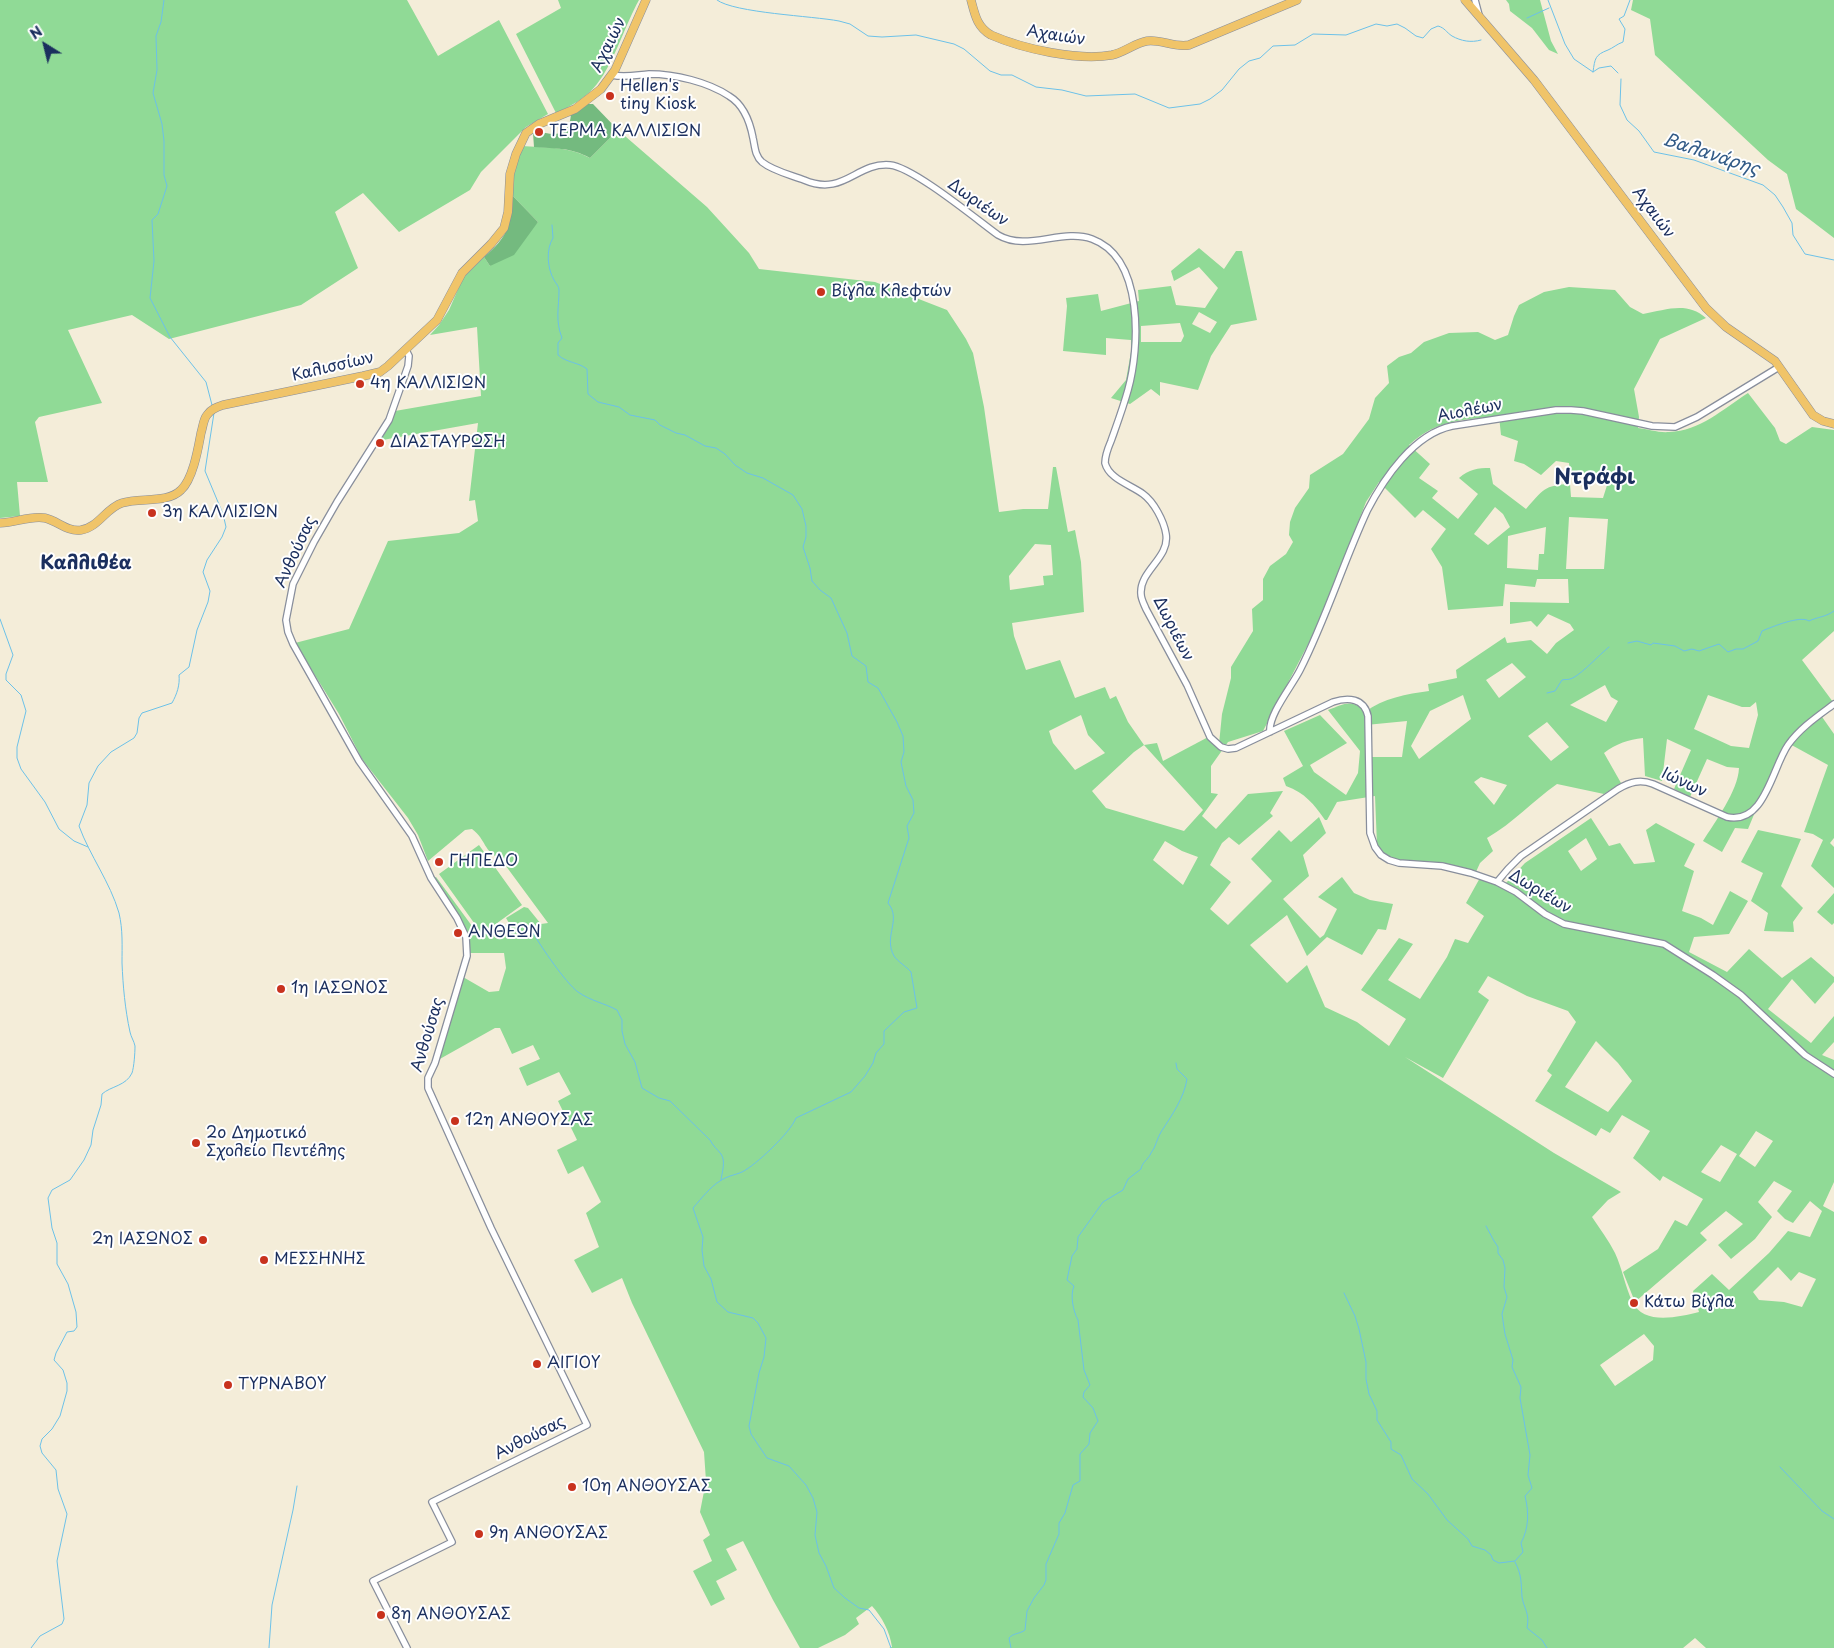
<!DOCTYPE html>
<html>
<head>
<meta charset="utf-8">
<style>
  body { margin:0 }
  #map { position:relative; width:1834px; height:1648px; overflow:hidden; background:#f4edd9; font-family:"Playpen Sans",sans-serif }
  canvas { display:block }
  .north { position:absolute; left:20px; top:20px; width:50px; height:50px; -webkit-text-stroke:4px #fff; paint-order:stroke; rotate:324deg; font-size:14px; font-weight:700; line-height:20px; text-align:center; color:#1b2f5e }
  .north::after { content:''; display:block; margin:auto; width:18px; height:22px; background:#1b2f5e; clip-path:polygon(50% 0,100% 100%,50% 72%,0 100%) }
</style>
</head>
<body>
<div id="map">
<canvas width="1834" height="1648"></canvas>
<div class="north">N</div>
</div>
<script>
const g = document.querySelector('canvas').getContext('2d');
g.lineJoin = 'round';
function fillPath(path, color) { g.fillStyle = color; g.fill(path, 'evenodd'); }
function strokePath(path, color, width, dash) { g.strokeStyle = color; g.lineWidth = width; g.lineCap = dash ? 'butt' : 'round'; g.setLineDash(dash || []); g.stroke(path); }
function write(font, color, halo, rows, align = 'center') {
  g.font = font + ' "Playpen Sans",sans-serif'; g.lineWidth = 4; g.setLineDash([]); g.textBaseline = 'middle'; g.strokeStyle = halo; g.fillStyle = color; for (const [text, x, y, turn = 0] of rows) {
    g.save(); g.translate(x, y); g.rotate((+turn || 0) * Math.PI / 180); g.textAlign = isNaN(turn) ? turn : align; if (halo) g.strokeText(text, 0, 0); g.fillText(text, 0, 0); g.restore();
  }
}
const green = new Path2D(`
  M0,0H407L438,56L499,20L548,114L526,127L481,172L470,190L399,232L363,193L335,212L358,268L301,305L169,339L132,315L68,330L102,403L39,417L35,422L48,482H17L20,516L0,518Z
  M558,0H639C625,25 614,63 597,84C587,97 570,107 556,113L516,34L561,8Z
  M1506,0H1540L1551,41L1558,54L1549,50L1532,28L1510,11L1509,4Z
  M1633,0H1834V238L1796,209L1787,174L1768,160L1655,55L1650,19L1631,10Z
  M618,130L707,207L749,253L759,269L875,282L947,310L966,339L973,353L984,407L999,512L1023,509H1048L1053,467H1056L1068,532L1075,530L1081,562L1084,612L1012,623L1014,636L1026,670L1060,660L1075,698L1105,687L1110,699L1116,696L1128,722L1144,745L1157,743L1163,761L1212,735L1219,744L1222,714L1231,678V667L1253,631L1252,609L1263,600V579L1270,566L1286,554L1293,542L1289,535L1290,522L1295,508L1309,488L1310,475L1343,454L1369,419L1375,398L1389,383L1387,366L1399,357L1411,353L1424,342L1449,333L1478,332L1495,340L1508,335L1514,316L1519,305L1544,292L1569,287L1615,290L1630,307L1643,314C1666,310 1687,301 1706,318L1660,339L1634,389L1639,417L1638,428C1648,429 1659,433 1669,432C1700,431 1723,409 1748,393L1775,428L1780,441L1786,444L1812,427L1834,430V631L1802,660L1833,702L1820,714L1834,734V838L1830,843L1834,847V888L1811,866L1823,840L1813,834L1804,832L1828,765L1788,743L1775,764L1748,829L1735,828L1722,852L1703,841C1715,822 1738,791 1739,768L1727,767L1707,759L1690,797L1674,789L1691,750L1667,739L1662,781L1645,776L1643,738C1628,740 1617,743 1604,753L1621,783L1604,794L1557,784C1533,801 1513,823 1487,838L1493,851L1480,863L1475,874L1427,861H1400L1385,856L1377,845L1375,796L1337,802L1327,820H1325C1314,804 1305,793 1286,786L1283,778L1303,766L1284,731L1320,715L1347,743L1310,765L1314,772L1346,795L1358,773L1360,751L1328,710C1344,704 1352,698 1365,712C1383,698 1407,694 1429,691L1428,684L1457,678L1456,670L1505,637L1507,643L1531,640L1547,654L1556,643L1574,630L1570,624L1548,614L1537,627L1531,621L1510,624V602L1569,603L1568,579H1537L1535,587L1505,584L1503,606L1448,610L1442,567L1431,549L1446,529L1423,510L1415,518L1379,482L1366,502L1318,625L1263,731L1228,742L1211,766V793L1218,794L1202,816L1216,829L1248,794L1283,791L1270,813L1273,816L1239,845L1229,837L1222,843L1210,865L1231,882L1210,909L1228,925L1272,881L1251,859L1279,830L1291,842L1319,817L1326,833L1303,855L1309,876L1283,899L1320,938L1324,935L1337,909L1318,897L1342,877L1354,893L1370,900L1393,904L1386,930L1378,929L1362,955L1327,937L1307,956L1287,915L1250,945L1287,983L1307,965L1325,1007L1357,1022L1389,1046L1406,1019L1361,990L1399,938L1413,944L1388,980L1420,999L1447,957L1455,939L1468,943L1484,916L1466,903L1481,876L1505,884L1525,863L1591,818L1609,846L1620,843L1634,864L1655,862L1646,830L1656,823L1695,844L1684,866L1694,871L1682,911L1701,918L1713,925L1730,891L1748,901L1729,934L1694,937L1689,952L1727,972L1749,949L1782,978L1811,957L1834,977V982L1815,1004L1792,979L1768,1009L1811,1043L1834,1016V1042L1822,1055L1834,1060V1182L1823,1206L1834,1212V1648H1706L1695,1638L1683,1648H889L892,1647C890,1632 882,1617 872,1606L856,1618L859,1624L845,1635L818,1648H800L773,1600L743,1541L726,1549L737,1570L716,1581L725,1599L711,1606L693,1571L712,1561L703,1540L710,1535L700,1512L706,1481L704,1452L632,1303L622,1278L592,1293L574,1260L599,1247L586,1213L601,1202L583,1166L568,1174L557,1150L577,1140L558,1101L571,1094L559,1072L527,1086L519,1068L540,1059L533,1045L512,1054L500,1028H495L438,1060L463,977L489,992L499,991L506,968L504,953H469V941L466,931L434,878L436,877L442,885L480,937L493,928L497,932L509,923L506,918L524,907L528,908L541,924L548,923L500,858C484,853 486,839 472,829L465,830L428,861L418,835L408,818L362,759L339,714L295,643L349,629L388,541L459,533L478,521L475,500L469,501L478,423L377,441L389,424L395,411L481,396L477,327L430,335L439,325L449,310L463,278L484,257L490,266L538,222L510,193L511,178L521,146C546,148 567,146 590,158ZM1499,416L1501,435L1518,441L1514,461L1524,464L1541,475L1556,461L1569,463L1570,475L1609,479L1603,498L1571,497L1570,484C1544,485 1543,490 1526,509L1493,484L1490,468C1478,468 1469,469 1459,478L1478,494L1458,519L1432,498L1438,491L1419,478L1430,464L1409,445C1437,419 1464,420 1499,416ZM1495,507L1503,514L1510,527L1488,545L1474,534ZM1569,517L1608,519L1604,569H1566ZM1546,527L1544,554H1539L1538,570L1507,568L1508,536ZM1035,544L1051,545L1053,575L1043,576L1044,585L1010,590L1009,576ZM1512,663L1526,677L1499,698L1486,680ZM1605,685L1611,697L1618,701L1606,722L1570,705ZM1463,695L1471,719L1419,759L1411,746L1430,711ZM1708,695L1742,707H1750L1756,702L1758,715L1749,748L1731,746L1694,729ZM1081,715L1088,735L1105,753L1075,770L1053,743L1049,731ZM1407,721L1402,757H1367L1366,725ZM1547,722L1569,747L1551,761L1528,736ZM1144,745L1203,810L1184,831L1106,808L1092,791L1134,752ZM1481,777L1507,785L1494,805L1474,782ZM1586,838L1597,859L1581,871L1568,851ZM1165,841L1182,851L1198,857L1183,885L1153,860ZM1488,976L1527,996L1568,1011L1576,1022L1547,1071L1552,1075L1535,1101L1596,1136L1601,1128L1610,1133L1622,1115L1650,1131L1633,1158L1660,1181L1663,1176L1703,1199L1687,1226L1675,1220L1658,1249L1623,1272L1635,1302L1707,1240L1700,1233L1726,1211L1743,1224L1718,1245L1731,1259L1755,1239L1772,1217L1758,1202L1774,1181L1792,1191L1777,1211L1785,1219L1793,1223L1810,1201L1822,1211L1810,1237L1788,1231L1769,1253L1729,1290L1712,1274L1693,1291L1699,1312C1678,1317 1643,1326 1632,1301C1625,1286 1622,1268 1615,1253C1609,1241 1600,1229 1592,1217L1608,1200L1621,1192L1554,1153L1405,1057L1443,1078L1489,1000L1478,992ZM1596,1041L1618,1063L1632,1081L1608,1112L1565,1087ZM1756,1131L1773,1141L1755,1167L1739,1156ZM1721,1145L1737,1154L1720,1182L1701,1172ZM1778,1267L1791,1281L1799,1272L1816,1279L1802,1307L1784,1302L1759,1300L1753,1292ZM1644,1334L1654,1346L1653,1360L1615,1386L1600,1365Z
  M1199,248L1224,269L1236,251H1242L1257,320L1231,325L1211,356L1198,390L1160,382V396L1151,389L1130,404L1111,398L1126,380L1131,352V340L1106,338V355L1063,351L1067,306L1066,298L1098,294L1101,311L1139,301L1138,290L1171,286L1176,305L1205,308L1218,288L1199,267L1174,281L1171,271ZM1199,312L1217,322L1210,333L1192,324ZM1180,323L1184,336L1181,342H1141V326Z
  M1758,830L1801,839L1781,886L1803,908L1793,922L1794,932L1764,931L1768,913L1751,901L1763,873L1741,862Z
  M479,845L522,905L482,934L439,874Z
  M1834,893V923L1832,925L1817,912Z`);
const forest = new Path2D(`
  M586,104H593L618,130L590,158C570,147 556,149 534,147L533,133L537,131C555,136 570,137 571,113Z
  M510,193L538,222L514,255L490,266L484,257C509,236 512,224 510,193Z`);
const stream = new Path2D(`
  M164,0L161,22L156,36L157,70L153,93L162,124L164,141V175L167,186L158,214L152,220L154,261L150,298L170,337L206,382L212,405
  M717,0C734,13 813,16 839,21L850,24L868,36L882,37L916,35L954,44L964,49L990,71L1001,75H1012L1036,87L1062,90L1086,96L1135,94L1169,108L1200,104L1210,99L1222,90L1239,69L1249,61L1260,58L1273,46L1295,45L1313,34L1346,35L1376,24L1387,26L1397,24L1405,28L1416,36L1423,38L1431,29L1438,26C1445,28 1446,32 1452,36C1461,41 1471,43 1481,40
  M1548,0L1565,44L1574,59L1593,72L1599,68L1611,66L1618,73
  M1527,18L1549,8
  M1593,72C1595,58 1595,55 1608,50C1613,48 1617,44 1623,42L1625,29L1619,19L1624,16L1630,0
  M1621,79L1620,105L1627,120L1639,131L1654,152L1694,160L1763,185L1775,195L1783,207L1792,223L1793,235L1805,254L1834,260
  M552,225L553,238C546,249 547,268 554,280C556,284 559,286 559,290C559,308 555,320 562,338L558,343V355C567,363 578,362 587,369L588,394L598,402L619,407L630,415L655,420L660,425L676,433L685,435L705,446L716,448L725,454L735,465L747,473L763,478L793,495L802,509L806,526V537L803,547L810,568L812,581L820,590L831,598L847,633L852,656L866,666L868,682L878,688L897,722L903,736L904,752L901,762L906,786L913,800L914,813L907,826L909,838L888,903C902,920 883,936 894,956C897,961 907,967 911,972L917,1008L904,1012L884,1031V1044L876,1053L873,1063L865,1076L851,1092L796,1118C790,1133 756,1165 742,1172C735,1175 727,1176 720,1181C710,1187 701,1199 693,1208L703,1237L702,1250L704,1266L711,1279L717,1302L728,1312L753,1318L758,1323L766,1338L764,1357L759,1373L749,1426L751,1434L767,1458L789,1466L806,1485L813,1498L817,1512L815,1535L819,1553L826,1566L834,1588L845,1598L859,1608L869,1610L884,1629L891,1648
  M0,619L13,655L6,674V680L21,695L26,711L17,747V758L21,769L45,802L59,829L74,841L88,847
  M1628,643L1637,641L1651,645L1653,643L1675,646L1684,651L1692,649L1699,651L1719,644L1728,652L1736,649H1743L1758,641L1762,631C1772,627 1800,615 1809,621C1817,617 1826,617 1834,611
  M1547,693L1555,691L1562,680C1565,679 1568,680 1570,679C1579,677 1600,654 1609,647
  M533,933C542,948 565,982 578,992C591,1001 604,1003 617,1010L622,1020V1031L625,1044L635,1062L642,1088L659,1098L670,1101L710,1140C713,1146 717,1149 721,1154C726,1161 722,1172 721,1180
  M1344,1293L1355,1316L1359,1329L1366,1362V1379L1369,1394L1377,1411V1420L1391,1442V1449L1401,1455L1412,1479L1428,1494L1447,1520L1468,1539L1472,1546L1485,1550L1491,1555L1493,1560L1499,1563L1515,1561L1523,1552L1521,1543C1529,1528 1529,1512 1525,1496L1532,1488L1528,1475L1530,1455L1520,1398L1521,1387L1512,1367L1513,1360L1505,1334L1502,1314L1507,1297L1504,1287L1505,1268L1503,1260L1498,1253V1247L1494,1241L1486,1226
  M1780,1467L1822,1511L1834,1519
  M1515,1562C1522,1575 1521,1583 1522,1597C1524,1609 1530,1613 1527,1628L1542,1640L1547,1648
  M31,1648L40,1636L62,1624L64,1619L57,1561L67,1514L58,1489L56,1470L42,1453L40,1446L42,1439L52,1429L60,1416L67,1391V1383L63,1370L54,1360L56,1353L67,1332L74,1331L77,1327L76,1312L68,1284L57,1264V1243L52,1228L48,1198L52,1190L70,1180L84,1160L91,1145L93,1130L101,1105L102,1094C111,1086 126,1086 132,1073C134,1067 135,1053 135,1046C134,1041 131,1037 130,1032C125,1009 123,986 122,963C122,946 123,930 119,913C110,882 90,856 79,826L87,805L89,783L98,766L111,752L134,738L137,733L139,718L142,713L172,703C177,694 180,685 179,675L189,667L197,630L208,602L210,591L203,572L207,560L222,537L226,527L223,514L205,471L214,413
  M269,1648L272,1605L293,1510L297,1486
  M1011,1648L1009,1638C1013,1633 1020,1634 1025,1630L1027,1611L1034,1598L1044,1585L1046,1580V1564L1059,1534V1523L1065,1513L1073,1485L1080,1481V1454L1089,1444L1090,1433L1098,1421L1093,1408L1083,1397L1084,1392L1090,1385L1084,1370L1078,1320C1073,1311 1070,1295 1074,1286L1067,1280L1072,1256L1077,1249L1078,1237L1103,1202L1123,1190L1128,1179L1141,1169C1142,1162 1148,1160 1151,1153C1156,1147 1157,1138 1161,1132C1172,1115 1184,1098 1187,1079L1177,1069L1176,1063`);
const minor = new Path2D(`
  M1475,0L1479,15
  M612,75C625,78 636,75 649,74C675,74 708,82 729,96C744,105 750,122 753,138C755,147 755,156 762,162C773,171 791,175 804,180C844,197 856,162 890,165C913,167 976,219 998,235C1027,252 1062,228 1092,239C1144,258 1140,347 1128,390C1123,408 1117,424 1111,441C1108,448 1105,456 1105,463C1109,479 1131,485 1143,494C1154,502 1164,521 1166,534C1170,558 1139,571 1141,594C1141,599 1144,604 1146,609L1187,685L1210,737L1221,747L1228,749L1236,748L1333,702C1348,697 1364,698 1368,716L1370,833L1375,847L1381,855L1389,860L1399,863L1442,866L1471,873L1497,882L1516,892L1545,914L1564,924L1664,944L1713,975L1741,995L1805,1055L1834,1074
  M406,350L409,356L408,366L389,420L337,502L314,542L293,584L286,620L288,632L293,644L359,761L412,836L431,878L457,918L466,937L467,956L435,1063L428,1078V1088L491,1228L587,1425L432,1502L452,1542L373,1581L407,1648
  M1270,732C1268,715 1292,686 1300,670C1326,619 1343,563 1367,511C1384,478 1414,434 1452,426L1556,410H1571L1583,411L1652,426L1675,427L1697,417L1779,367
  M1497,882L1508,869L1521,856L1618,789C1630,782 1640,779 1653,784L1727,817C1765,825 1772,768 1788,745C1800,728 1818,716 1834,704`);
const major = new Path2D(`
  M971,0C975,15 977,27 991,35C1023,49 1078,61 1112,55C1125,52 1135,43 1147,41C1162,39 1174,48 1189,45L1297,0
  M1465,0L1534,80L1706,308L1726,327L1775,361L1813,415L1823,421L1834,424
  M0,523C15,523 31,515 45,518C58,521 67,532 81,530C99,527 106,508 122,503C140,497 167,504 181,490C193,479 198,449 201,433C203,427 203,420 207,415C211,409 217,407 223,405L363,376L380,372L388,366L437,320L462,273L491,244L504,228L508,212L510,174L516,154L526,133L539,124L575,109L601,89L615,70L646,0`);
const markers = [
  [610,96,5,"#c8321e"],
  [539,132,5,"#c8321e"],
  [821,292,5,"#c8321e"],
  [360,384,5,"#c8321e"],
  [380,443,5,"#c8321e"],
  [152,513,5,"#c8321e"],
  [439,862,5,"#c8321e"],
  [458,933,5,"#c8321e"],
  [281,989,5,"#c8321e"],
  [455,1121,5,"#c8321e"],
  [196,1143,5,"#c8321e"],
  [203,1240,5,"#c8321e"],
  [264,1260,5,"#c8321e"],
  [1634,1303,5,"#c8321e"],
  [537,1364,5,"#c8321e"],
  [228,1385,5,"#c8321e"],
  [572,1487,5,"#c8321e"],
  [479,1534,5,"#c8321e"],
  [381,1615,5,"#c8321e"]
];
const streetNames = [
  ["Αχαιών",1056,36,9],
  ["Αχαιών",609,45,-64],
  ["Δωριέων",978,203,35],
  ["Αχαιών",1653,213,53],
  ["Καλισσίων",333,367,-13],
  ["Αιολέων",1470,411,-11],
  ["Ανθούσας",296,552,-65],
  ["Δωριέων",1173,629,63],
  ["Ιώνων",1684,783,25],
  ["Δωριέων",1540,892,31],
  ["Ανθούσας",428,1035,-73],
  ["Ανθούσας",530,1438,-27]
];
const poiNames = [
  ["Hellen's",620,87],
  ["tiny Kiosk",620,105],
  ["ΤΕΡΜΑ ΚΑΛΛΙΣΙΩΝ",549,132],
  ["Βίγλα Κλεφτών",831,292],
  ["4η ΚΑΛΛΙΣΙΩΝ",370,384],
  ["ΔΙΑΣΤΑΥΡΩΣΗ",390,443],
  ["3η ΚΑΛΛΙΣΙΩΝ",162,513],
  ["ΓΗΠΕΔΟ",449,862],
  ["ΑΝΘΕΩΝ",468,933],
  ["1η ΙΑΣΩΝΟΣ",291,989],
  ["12η ΑΝΘΟΥΣΑΣ",465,1121],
  ["2ο Δημοτικό",206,1134],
  ["Σχολείο Πεντέλης",206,1152],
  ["2η ΙΑΣΩΝΟΣ",193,1240,"right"],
  ["ΜΕΣΣΗΝΗΣ",274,1260],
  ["Κάτω Βίγλα",1644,1303],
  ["ΑΙΓΙΟΥ",547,1364],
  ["ΤΥΡΝΑΒΟΥ",238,1385],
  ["10η ΑΝΘΟΥΣΑΣ",582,1487],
  ["9η ΑΝΘΟΥΣΑΣ",489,1534],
  ["8η ΑΝΘΟΥΣΑΣ",391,1615]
];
const waterNames = [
  ["Βαλανάρης",1711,155,18]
];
const quarterNames = [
  ["Καλλιθέα",86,564]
];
const districtNames = [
  ["Ντράφι",1595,478]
];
fillPath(green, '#90da96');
fillPath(forest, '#74ba7f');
strokePath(stream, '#6cc1e8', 1);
strokePath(minor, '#888e9c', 8);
strokePath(major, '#888e9c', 9);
strokePath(minor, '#fff', 5.5);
strokePath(major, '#f0c469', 8);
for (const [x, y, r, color] of markers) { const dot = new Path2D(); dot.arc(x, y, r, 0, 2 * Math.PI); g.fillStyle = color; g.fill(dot); strokePath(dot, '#fff', 2); }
write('16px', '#1b2f5e', '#fff', streetNames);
write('16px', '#1b2f5e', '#fff', poiNames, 'left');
write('italic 18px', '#335b87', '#fff', waterNames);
write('bold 19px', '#1b2f5e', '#fff', quarterNames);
write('bold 21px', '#1b2f5e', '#fff', districtNames);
</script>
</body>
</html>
